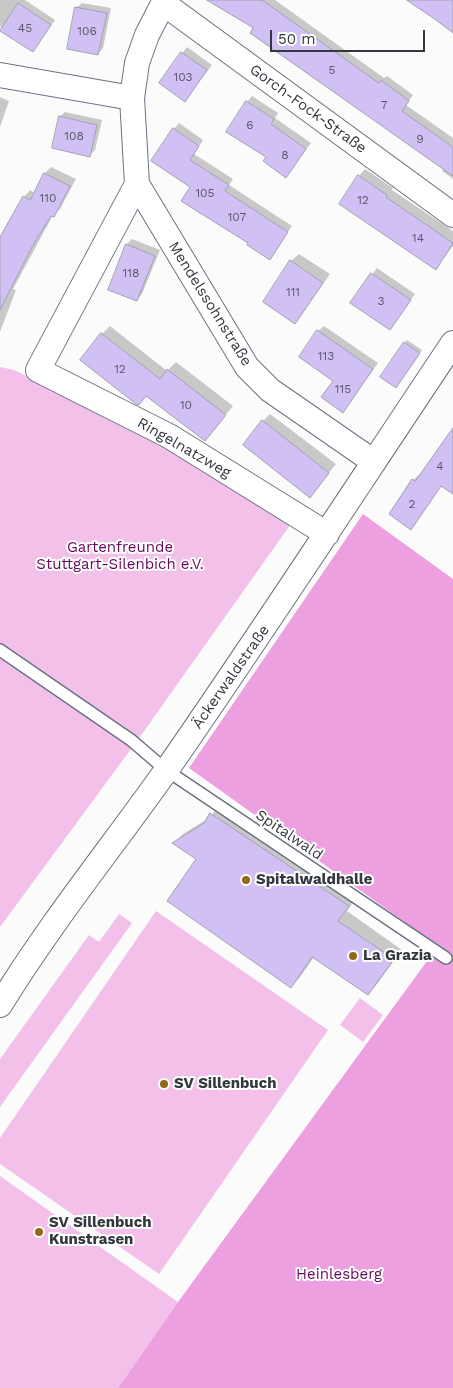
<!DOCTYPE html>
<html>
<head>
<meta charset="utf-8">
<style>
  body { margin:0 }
  #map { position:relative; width:453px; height:1388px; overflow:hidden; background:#fbfbfb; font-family:"Work Sans",sans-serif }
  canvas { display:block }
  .scale { position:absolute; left:270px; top:30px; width:155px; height:22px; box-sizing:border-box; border:2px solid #33373f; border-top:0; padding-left:6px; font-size:15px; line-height:18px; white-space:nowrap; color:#33373f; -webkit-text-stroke:4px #fff; paint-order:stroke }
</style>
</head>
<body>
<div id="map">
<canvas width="453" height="1388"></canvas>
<div class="scale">50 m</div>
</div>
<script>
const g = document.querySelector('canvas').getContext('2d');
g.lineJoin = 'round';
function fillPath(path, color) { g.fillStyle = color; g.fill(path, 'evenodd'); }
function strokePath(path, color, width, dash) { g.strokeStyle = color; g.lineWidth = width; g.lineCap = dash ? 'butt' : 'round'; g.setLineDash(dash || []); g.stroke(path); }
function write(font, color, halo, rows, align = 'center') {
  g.font = font + ' "Work Sans",sans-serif'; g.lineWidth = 4; g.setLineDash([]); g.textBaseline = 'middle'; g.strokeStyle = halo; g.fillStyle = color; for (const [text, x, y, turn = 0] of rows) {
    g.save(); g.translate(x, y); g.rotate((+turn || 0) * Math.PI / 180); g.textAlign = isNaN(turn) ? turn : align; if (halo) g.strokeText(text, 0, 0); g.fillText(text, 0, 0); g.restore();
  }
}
const green = new Path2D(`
  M0,367L14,370L164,442L293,521L142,734L0,927Z
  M156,911L328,1030L159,1274L0,1164V1138Z
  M119,914L132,923L0,1107V1059L89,935L99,942Z
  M360,998L383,1015L363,1042L340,1025Z
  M0,1176L178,1302L118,1388H0Z`);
const forest = new Path2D(`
  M363,514L453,579V1388H118L178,1302L438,946L189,768Z`);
const shadow = new Path2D(`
  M0,0H25L55,20L33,51L0,26Z
  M210,0H275L384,78L387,76L413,95L406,105L453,138V179L442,171L444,168L254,28Z
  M82,3L111,8L103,48L98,54L76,8Z
  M187,47L212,65L185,100L161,83Z
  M252,96L278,113L275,118L311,143L286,176L268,157L247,102Z
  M0,97L9,101L0,127Z
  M65,112L102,120L95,150L90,155L60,117Z
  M179,123L203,140L194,154L233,179L229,185L292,226L270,258L250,243L192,187L174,129Z
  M51,167L76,179L60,209L53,215L13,289L16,290L0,332V241L24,197L30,190L35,193L45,173Z
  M365,169L393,188L392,190L453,231V246L436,268L359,176Z
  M132,239L160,250L142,294L137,300L127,244Z
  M299,254L330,274L302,314L295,322L291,261Z
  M377,268L415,294L390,328L352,303Z
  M110,326L167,371L176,362L233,406L205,440L147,395L139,404L102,334Z
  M324,326L378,363L343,411L318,331Z
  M407,340L422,350L398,384L382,377Z
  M270,414L336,464L310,496L263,421Z
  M453,430V491L442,485L411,528L413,480L419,475L421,476Z
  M220,805L357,897L347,911L402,950L377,984L368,994L314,957L300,977L291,987L198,859L174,843L183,834L209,818Z`);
const building = new Path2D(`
  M207,0H262L379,83L381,80L409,101L402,111L453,147V176L250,33L253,28Z
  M407,0H453V33L436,20Z
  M18,3L51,25L33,52L0,31Z
  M75,7L107,13L98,55L67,49Z
  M181,52L207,70L185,102L159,83Z
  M246,101L274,119L271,124L306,149L286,178L263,161L266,157L226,132Z
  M59,116L97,125L90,157L52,148Z
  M173,128L199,146L190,160L229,185L225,191L288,232L270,260L247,245L248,243L181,201L190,187L151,161Z
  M44,173L70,186L54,217L51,216L32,247L0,310V237L23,196L30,200Z
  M358,175L387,195L386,197L453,243L436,270L339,204Z
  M126,244L155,256L137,301L108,290Z
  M290,260L323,283L295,324L263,302Z
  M371,273L411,300L390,330L350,303Z
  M317,330L373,369L343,413L321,397L333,381L299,357Z
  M101,333L160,379L167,369L226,415L205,441L146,396L139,405L136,404L80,360Z
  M404,342L420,353L396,388L380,377Z
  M262,420L329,473L310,498L243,445Z
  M453,428V494L441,486L411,530L389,514L412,479L415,481Z
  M210,813L349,906L338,921L394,959L368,995L312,957L291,988L167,901L196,859L172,843L204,823Z`);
const lane = new Path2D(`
  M0,650L131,740L166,770L446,958`);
const street = new Path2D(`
  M165,0L147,35L137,63L132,98L137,184L38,370L169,436L327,534
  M163,3L453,215
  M0,75L132,98
  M137,184L247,367L270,390L374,462
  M0,1005C51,922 112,847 168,768C265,628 358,485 453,343`);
const markers = [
  [246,880,5,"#936713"],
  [353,956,5,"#936713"],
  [164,1084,5,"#936713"],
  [39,1232,5,"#936713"]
];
const numberNames = [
  ["45",25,28],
  ["106",87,31],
  ["5",332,70],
  ["103",183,77],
  ["7",384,105],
  ["6",250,125],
  ["108",74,136],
  ["9",420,139],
  ["8",285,155],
  ["105",205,193],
  ["110",48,198],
  ["12",363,200],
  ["107",237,217],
  ["14",418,238],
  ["118",131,273],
  ["111",293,292],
  ["3",381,301],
  ["113",326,356],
  ["12",120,369],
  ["115",343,389],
  ["10",186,405],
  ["4",440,466],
  ["2",412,504]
];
const streetNames = [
  ["Gorch-Fock-Straße",308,109,36],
  ["Mendelssohnstraße",210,304,58],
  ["Ringelnatzweg",184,448,30],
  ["Äckerwaldstraße",231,677,-55],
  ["Spitalwald",289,835,34]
];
const parkNames = [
  ["Gartenfreunde",120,548],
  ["Stuttgart-Silenbich e.V.",120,565],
  ["Heinlesberg",339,1275]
];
const poiNames = [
  ["Spitalwaldhalle",256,880],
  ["La Grazia",363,956],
  ["SV Sillenbuch",174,1084],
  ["SV Sillenbuch",49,1223],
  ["Kunstrasen",49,1240]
];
fillPath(green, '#f2c0e8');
fillPath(forest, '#eda0df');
fillPath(shadow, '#0003');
fillPath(building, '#d0c0f4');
strokePath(building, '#a49fb2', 1);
strokePath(lane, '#6a7283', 14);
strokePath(street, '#6a7283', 26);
strokePath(lane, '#fff', 11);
strokePath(street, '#fff', 24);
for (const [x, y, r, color] of markers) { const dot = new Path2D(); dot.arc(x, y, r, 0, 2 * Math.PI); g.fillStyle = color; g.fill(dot); strokePath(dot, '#fff', 2); }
write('12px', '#5a596c', null, numberNames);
write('15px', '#33373f', '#fff', streetNames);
write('15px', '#66085c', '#fff', parkNames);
write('bold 15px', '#33373f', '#fff', poiNames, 'left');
</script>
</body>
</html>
